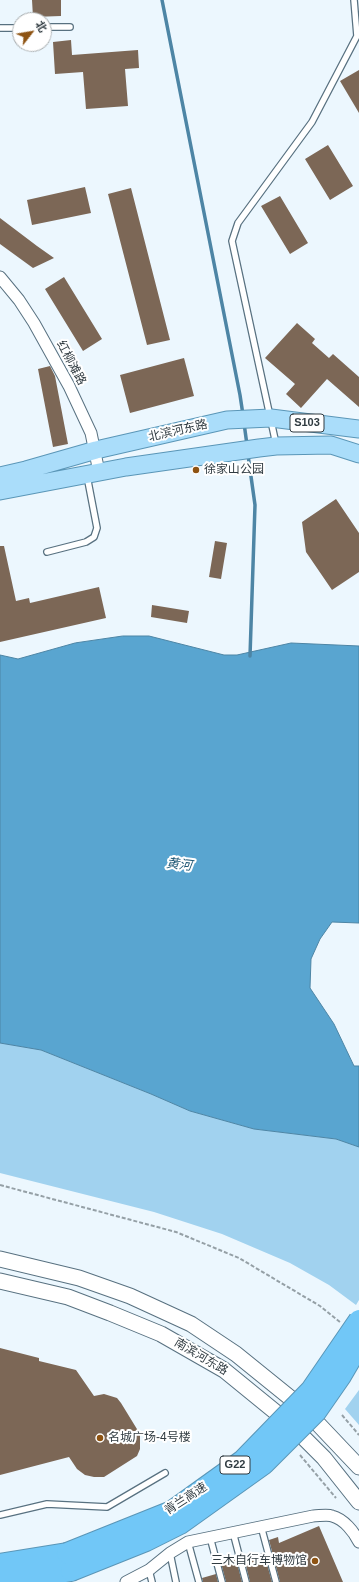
<!DOCTYPE html>
<html>
<head>
<meta charset="utf-8">
<style>
  body { margin:0 }
  #map { position:relative; width:359px; height:1582px; overflow:hidden; background:#ecf7fe; font-family:Arial,"Noto Sans SC",sans-serif }
  canvas { display:block }
  .north { position:absolute; left:12px; top:12px; width:40px; height:40px; box-sizing:border-box; background:#fff; border:1px solid #acb1b3; border-radius:50%; rotate:59deg; font-size:11px; font-weight:700; line-height:16px; text-align:center; color:#303b41 }
  .north::after { content:''; display:block; margin:auto; width:14px; height:18px; background:#8e5312; clip-path:polygon(50% 0,100% 100%,50% 72%,0 100%) }
</style>
</head>
<body>
<div id="map">
<canvas width="359" height="1582"></canvas>
<div class="north">北</div>
</div>
<script>
const g = document.querySelector('canvas').getContext('2d');
g.lineJoin = 'round';
function fillPath(path, color) { g.fillStyle = color; g.fill(path, 'evenodd'); }
function strokePath(path, color, width, dash) { g.strokeStyle = color; g.lineWidth = width; g.lineCap = dash ? 'butt' : 'round'; g.setLineDash(dash || []); g.stroke(path); }
function write(font, color, halo, rows, align = 'center') {
  g.font = font + ' Arial,"Noto Sans SC",sans-serif'; g.lineWidth = 4; g.setLineDash([]); g.textBaseline = 'middle'; g.strokeStyle = halo; g.fillStyle = color; for (const [text, x, y, turn = 0] of rows) {
    g.save(); g.translate(x, y); g.rotate((+turn || 0) * Math.PI / 180); g.textAlign = isNaN(turn) ? turn : align; if (halo) g.strokeText(text, 0, 0); g.fillText(text, 0, 0); g.restore();
  }
}
const green = new Path2D(`
  M0,1043L41,1050L151,1094L190,1111L254,1129L336,1139L359,1147V1300L356,1305L329,1285L290,1263L222,1234L154,1212L0,1173Z
  M359,1390V1425L345,1409Z`);
const water = new Path2D(`
  M123,636H149L224,655H237L291,643L359,646V923L332,922L320,939L311,959L310,988L334,1024L354,1066H359V1147L336,1139L254,1129L190,1111L151,1094L41,1050L0,1043V655L18,659L75,643Z`);
const stream = new Path2D(`
  M162,0L240,395L243,415
  M244,423L247,445
  M248,455L255,505L250,656`);
const building = new Path2D(`
  M32,0H61V16L33,17Z
  M71,40L72,55L138,50L139,68L125,69L128,106L86,109L83,72L55,74L53,42Z
  M359,70V113L340,81Z
  M328,145L353,186L330,200L305,159Z
  M85,187L91,213L32,225L27,200Z
  M131,188L170,340L147,345L108,194Z
  M280,196L308,243L290,254L261,206Z
  M0,218L37,246L54,258L33,268L0,244Z
  M64,277L102,339L83,351L45,289Z
  M297,323L315,339L312,343L329,358L333,354L359,377V407L327,379L301,408L286,394L295,384L265,358Z
  M184,358L194,396L130,413L120,375Z
  M50,366L55,376L68,444L53,447L38,369Z
  M336,499L359,533V572L332,590L306,552L302,522Z
  M215,541L227,543L221,579L209,577Z
  M0,546H4L16,601L29,598L30,603L99,587L106,618L0,642Z
  M152,605L189,611L187,623L151,617Z
  M0,1348L39,1358V1361L76,1370L94,1396L104,1394L117,1398L121,1403L140,1434V1449L137,1456L104,1477H94L85,1475L77,1469L69,1457L0,1475Z
  M319,1526L343,1582H280L269,1540L278,1537L279,1543Z
  M264,1553L272,1582H250L244,1558Z
  M236,1559L242,1582H226L221,1563Z
  M216,1574L218,1582H203L202,1578Z`);
const path = new Path2D(`
  M0,1185L176,1232L239,1258L320,1306L340,1322
  M342,1415L359,1435
  M300,1455L336,1498`);
const service = new Path2D(`
  M44,27H70
  M0,28H20
  M276,444L232,241L238,223L312,122L357,36L354,0
  M47,552L86,542L94,537L97,528L87,476
  M0,1515L47,1504L107,1507L165,1473
  M261,1526L276,1582
  M233,1532L246,1582
  M210,1537L222,1582
  M188,1542L199,1582
  M170,1553L176,1582
  M149,1570L152,1582`);
const minor = new Path2D(`
  M0,277L19,300L34,323L69,386L91,433L99,472
  M126,1582L149,1570L170,1553L188,1542L313,1516C319,1516 327,1514 332,1516C344,1519 354,1532 359,1542`);
const secondary = new Path2D(`
  M0,1259L79,1278L130,1296L191,1324L236,1354L304,1409L359,1467
  M0,1281L68,1297L110,1313L161,1334L224,1370L289,1423L324,1458L359,1502`);
const primary = new Path2D(`
  M0,476L26,470L96,450L227,420L271,418L359,429
  M0,491L126,467L259,448L276,446L331,445L359,454`);
const motorway = new Path2D(`
  M0,1564L67,1553
  M6,1582L71,1571`);
const motorwayBridge = new Path2D(`
  M67,1553L172,1511L243,1460L311,1390L359,1320
  M71,1571L146,1541L180,1524L264,1464L316,1412L341,1376L359,1345`);
const markers = [
  [196,470,4,"#8e5312"],
  [100,1438,4,"#8e5312"],
  [315,1561,4,"#8e5312"]
];
const shields = [
  [307,423,34],
  [235,1465,30]
];
const shieldNames = [
  ["S103",307,423],
  ["G22",235,1465]
];
const streetNames = [
  ["红柳滩路",71,363,62],
  ["北滨河东路",178,431,-13],
  ["南滨河东路",201,1357,31],
  ["青兰高速",186,1499,-33]
];
const poiNames = [
  ["徐家山公园",204,470],
  ["名城广场-4号楼",108,1438],
  ["三木自行车博物馆",307,1561,"right"]
];
const waterNames = [
  ["黄河",179,865,7]
];
fillPath(green, '#a1d2ef');
fillPath(water, '#59a5d0');
strokePath(water, '#4d85a5', 1);
strokePath(stream, '#4d85a5', 3.5);
fillPath(building, '#7c6756');
strokePath(service, '#587180', 8);
strokePath(minor, '#587180', 13);
strokePath(secondary, '#587180', 17);
strokePath(primary, '#5a96b7', 19);
strokePath(motorway, '#5a96b7', 22);
strokePath(path, '#95a0a6', 2, [4, 2]);
strokePath(service, '#fff', 5.5);
strokePath(minor, '#fff', 11);
strokePath(secondary, '#fff', 15);
strokePath(primary, '#aaddfa', 17);
strokePath(motorway, '#71c7f7', 20);
strokePath(motorwayBridge, '#5a96b7', 22, []);
strokePath(motorwayBridge, '#71c7f7', 20);
for (const [x, y, r, color] of markers) { const dot = new Path2D(); dot.arc(x, y, r, 0, 2 * Math.PI); g.fillStyle = color; g.fill(dot); strokePath(dot, '#fff', 1.5); }
for (const [x, y, w] of shields) { const box = new Path2D(); box.roundRect(x - w / 2, y - 9, w, 18, 3); g.fillStyle = '#fff'; g.fill(box); strokePath(box, '#303b41', 1); }
write('bold 11px', '#303b41', null, shieldNames);
write('12px', '#303b41', '#fff', streetNames);
write('12px', '#303b41', '#fff', poiNames, 'left');
write('italic 13px', '#1f5876', '#fff', waterNames);
</script>
</body>
</html>
